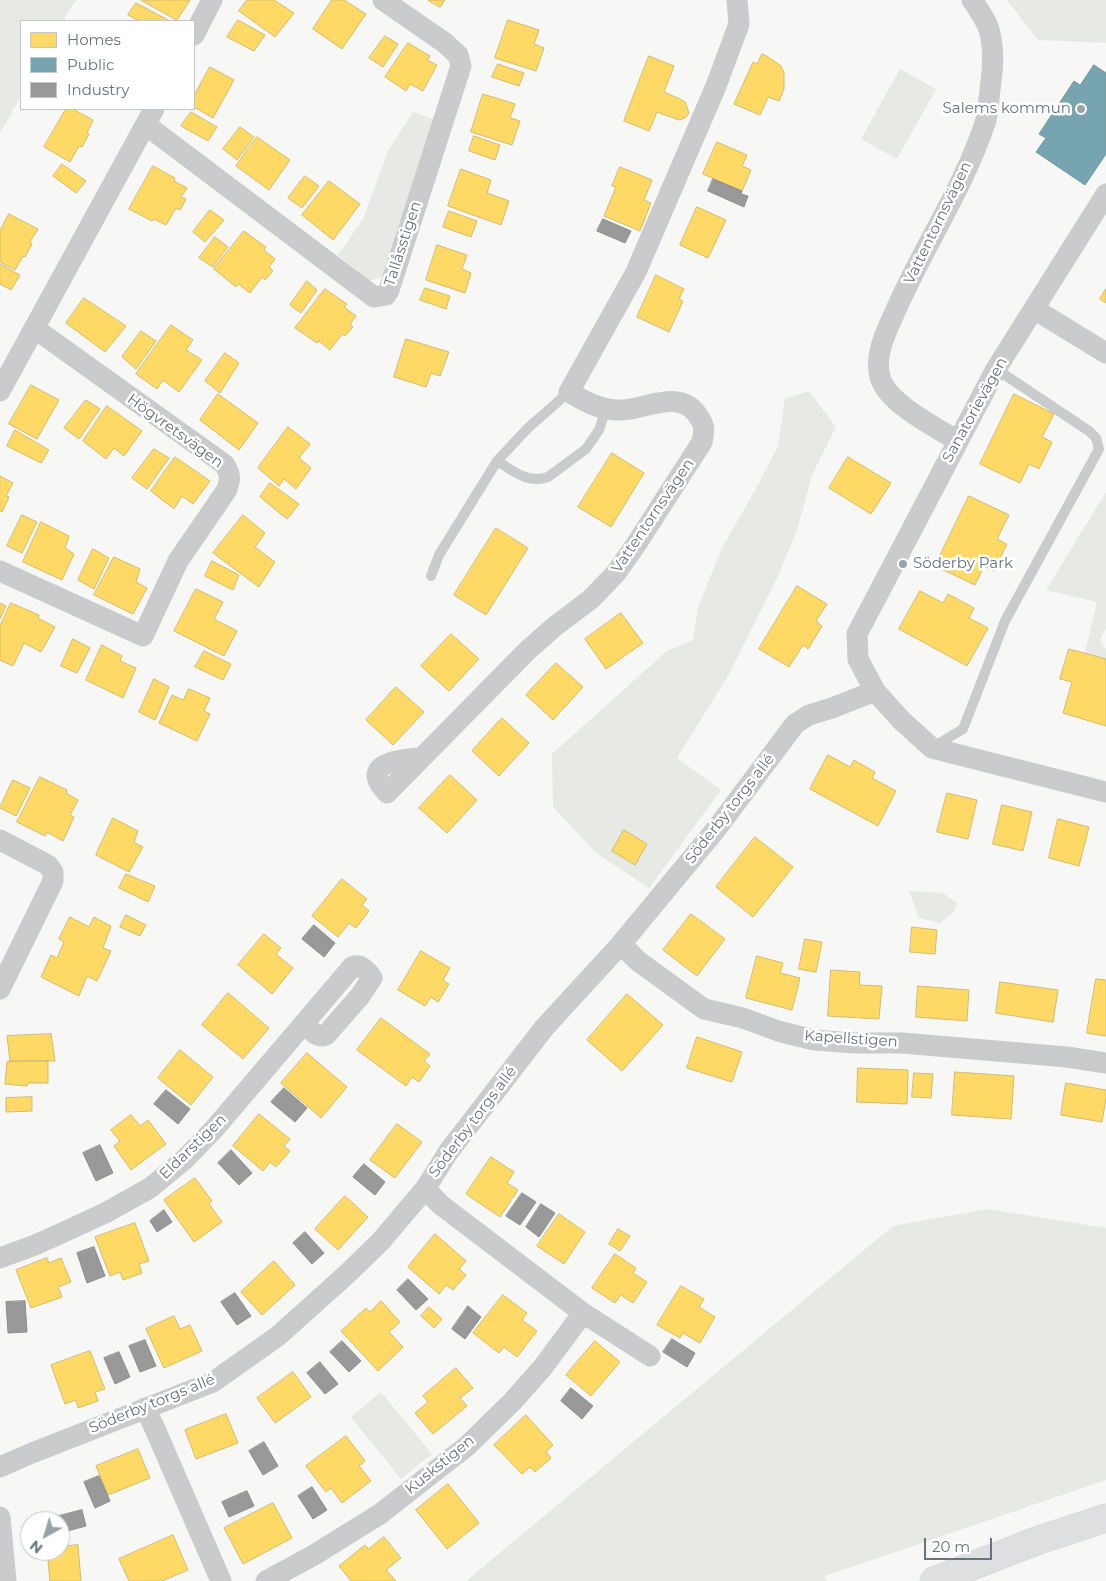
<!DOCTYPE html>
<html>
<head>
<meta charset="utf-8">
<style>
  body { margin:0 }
  #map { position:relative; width:1106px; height:1581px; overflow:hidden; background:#f7f7f6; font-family:Montserrat,sans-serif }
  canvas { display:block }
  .legend { position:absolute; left:20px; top:20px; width:175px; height:90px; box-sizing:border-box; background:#fff; border:1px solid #c1c7cc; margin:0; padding:6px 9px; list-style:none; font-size:15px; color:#65747f }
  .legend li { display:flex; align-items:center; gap:10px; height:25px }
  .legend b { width:25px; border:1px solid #c1c7cc }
  .north { position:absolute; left:20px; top:1511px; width:50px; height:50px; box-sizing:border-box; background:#fff; border:1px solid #c1c7cc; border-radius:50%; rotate:219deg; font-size:14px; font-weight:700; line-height:20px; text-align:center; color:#65747f }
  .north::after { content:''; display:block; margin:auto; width:18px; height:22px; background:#98a2a9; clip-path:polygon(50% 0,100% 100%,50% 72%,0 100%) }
  .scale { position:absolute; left:924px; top:1538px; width:68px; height:22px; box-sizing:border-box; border:2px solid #65747f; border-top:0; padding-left:6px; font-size:15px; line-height:18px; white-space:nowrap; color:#65747f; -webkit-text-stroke:4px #fff; paint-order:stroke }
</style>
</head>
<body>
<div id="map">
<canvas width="1106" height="1581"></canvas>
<ul class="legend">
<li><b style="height:14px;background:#ffd966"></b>Homes</li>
<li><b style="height:14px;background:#76a5af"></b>Public</li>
<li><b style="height:14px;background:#999"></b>Industry</li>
</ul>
<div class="north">N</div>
<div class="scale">20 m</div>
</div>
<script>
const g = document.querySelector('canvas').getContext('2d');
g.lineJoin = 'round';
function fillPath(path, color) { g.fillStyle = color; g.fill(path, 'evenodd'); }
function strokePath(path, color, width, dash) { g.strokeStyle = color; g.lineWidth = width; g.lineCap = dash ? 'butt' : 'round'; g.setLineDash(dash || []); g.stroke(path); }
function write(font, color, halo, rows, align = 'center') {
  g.font = font + ' Montserrat,sans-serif'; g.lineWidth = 5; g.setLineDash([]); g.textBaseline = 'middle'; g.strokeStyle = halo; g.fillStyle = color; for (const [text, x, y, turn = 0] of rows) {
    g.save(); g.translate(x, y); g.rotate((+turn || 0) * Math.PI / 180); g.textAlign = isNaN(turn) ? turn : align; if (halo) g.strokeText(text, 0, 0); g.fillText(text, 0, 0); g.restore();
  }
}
const green = new Path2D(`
  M0,0H76L63,21H21V96L0,133Z
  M1007,0H1106V43L1038,40Z
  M900,69L936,89L897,159L861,139Z
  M413,112L436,120L387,275L369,281L338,255L363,219L389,149Z
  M809,391L836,427L812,475L797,530L778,576L728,676L677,758L721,790L649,888L596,853L553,807L552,754L667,651L693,640L698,607L722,548L759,483L778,446L785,399Z
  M1106,492V629C1100,636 1099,642 1106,649V659L1085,653L1097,602L1046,590Z
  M909,891L943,893L957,903L954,912L940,923L919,918Z
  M988,1209L1106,1228V1480L825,1576L828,1581H466L893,1226Z
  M381,1392L432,1454L401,1479L351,1417Z`);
const homes = new Path2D(`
  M141,0H190L177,20Z
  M247,0H274L294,13L275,37L239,11Z
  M332,0H344L366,14L342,49L313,29Z
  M428,0H445L440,7Z
  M136,3L170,21H139L128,15Z
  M238,20L265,35L254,51L227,37Z
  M508,20L539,30L534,44L544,48L536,71L495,58Z
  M385,36L398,44L383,67L369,58Z
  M408,43L430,56L427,60L437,65L423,91L410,84L406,91L385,77Z
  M762,54L767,56L781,66L784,73V89L779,101L768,97L760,115L734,104L753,62L757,64Z
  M649,56L674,66L664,92L680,99L685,102L689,113L685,118L679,120L657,112L649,131L624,121Z
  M498,64L524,73L519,86L492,77Z
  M210,67L234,80L213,118L194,107V96Z
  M483,94L515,104L510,118L520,121L512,145L471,132Z
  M66,109H73L93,120L87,133L89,134L82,147L79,146L70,162L44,147Z
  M191,112L217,127L208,141L181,126Z
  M240,127L254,137L237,160L223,149Z
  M474,136L500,145L495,160L469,151Z
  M257,137L290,160L269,190L236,166Z
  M717,142L747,155L742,166L751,170L742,191L703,174Z
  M62,164L86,181L76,193L53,176Z
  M153,166L175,178L174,181L187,188L181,197L186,199L180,210L176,208L166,225L154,219L152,221L129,209Z
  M620,167L652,180L644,200L651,203L640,231L604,216L616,187L612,186Z
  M461,169L491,180L487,193L509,201L501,225L448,206Z
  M305,176L319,186L302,208L288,198Z
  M329,181L360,204L333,240L302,215Z
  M697,207L726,220L708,258L680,245Z
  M210,210L224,220L205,242L193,232Z
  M449,211L477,221L471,237L443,227Z
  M9,214L38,229L30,242L32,244L25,257L23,256L15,270L0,262V231Z
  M244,231L266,247L264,250L275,259L269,267L273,271L265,280L262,277L250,293L238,284L236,287L214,269Z
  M215,237L228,247L213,267L199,258Z
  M437,245L467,255L462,269L471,273L465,293L426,280Z
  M0,264L20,275L11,290L0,284Z
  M656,275L684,289L679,299L683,301L669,332L637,317Z
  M307,281L317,290L301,313L290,305Z
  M425,288L450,296L446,309L420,300Z
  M325,289L347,304L344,307L356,316L350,324L353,327L345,336L342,334L330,350L319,341L317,343L295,328Z
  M1106,289V303L1100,299Z
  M84,298L126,326L105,352L66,323Z
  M171,325L193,340L186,350L202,360L179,392L163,380L157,389L136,374Z
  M141,331L156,341L136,369L122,357Z
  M406,339L449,352L440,376L431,373L426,387L394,377Z
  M225,353L239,363L220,393L205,381Z
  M31,385L59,400L37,439L9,424Z
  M218,394L258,423L239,450L200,420Z
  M1014,394L1054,414L1042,437L1052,442L1039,469L1029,464L1020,483L980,464Z
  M86,400L100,409L79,439L64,428Z
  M107,406L142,431L124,456L114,448L106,459L83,441Z
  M288,427L310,444L299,458L311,468L296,489L284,479L279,486L258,468Z
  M15,430L49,450L41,463L7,446Z
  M154,449L169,458L147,489L132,478Z
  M612,453L644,473L611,527L578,507Z
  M175,457L210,481L193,504L182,496L174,509L151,491Z
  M848,457L891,483L871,514L829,488Z
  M0,476L13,483L6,496L9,497L2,512L0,511Z
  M270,483L299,504L287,519L260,497Z
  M969,496L1009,515L997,539L1007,544L994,571L984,566L975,585L935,566Z
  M22,515L37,522L22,553L7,546Z
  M243,515L265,533L255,547L275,562L259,587L213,553Z
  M41,522L69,536L65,548L74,554L62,580L23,562Z
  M496,528L528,548L486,615L454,595Z
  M93,549L109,558L94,589L78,580Z
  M114,557L140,569L136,582L147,588L133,614L94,595Z
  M212,561L239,575L233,590L205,576Z
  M797,586L827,604L816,621L822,626L808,649L803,645L789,667L759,649Z
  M196,589L223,602L214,619L237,631L224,656L174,631Z
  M920,591L943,603L948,594L974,608L969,618L988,628L967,666L899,629Z
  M0,603L6,606L0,619Z
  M11,603L39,615L38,618L55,627L41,652L24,643L13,666L0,660V626Z
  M621,613L643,643L606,669L585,639Z
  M451,634L479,659L449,691L421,666Z
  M73,639L90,648L77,673L61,666Z
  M102,645L122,656L120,661L136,668L123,698L86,680Z
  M1069,649L1106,659V726L1063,713L1072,682L1060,679Z
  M204,651L231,664L223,680L195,667Z
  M556,663L583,687L553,720L526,695Z
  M154,679L169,687L155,720L139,712Z
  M396,687L424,712L393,745L366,720Z
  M189,689L210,698L204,711L210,714L197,741L159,723L172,695L183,700Z
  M502,718L529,743L499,776L472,751Z
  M828,755L850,767L854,760L875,772L872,778L896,791L878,826L810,789Z
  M450,775L477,800L447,833L419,808Z
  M40,777L67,790L66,793L78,800L70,815L74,817L63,841L47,832L45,836L17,822Z
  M13,780L30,788L16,816L0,808Z
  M947,793L977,800L968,839L937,832Z
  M1002,805L1032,812L1023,851L993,844Z
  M113,818L138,831L134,842L143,847L129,872L96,855Z
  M1058,819L1089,827L1079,866L1049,858Z
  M624,830L647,844L635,865L612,851Z
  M755,837L793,867L753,917L716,887Z
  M126,874L155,886L148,902L119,888Z
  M342,879L367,899L362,905L369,911L356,928L349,923L338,937L312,916Z
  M691,914L725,939L697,976L663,950Z
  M126,915L146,925L140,936L120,927Z
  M70,917L89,927L94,917L111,926L103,948L111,951L97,981L87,976L79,996L41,977L51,955L57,958L64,942L59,939Z
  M912,927L937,930L935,954L910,952Z
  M264,934L281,948L276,954L293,968L272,994L238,965Z
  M805,939L822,942L816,972L799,969Z
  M421,951L450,968L443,980L449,984L438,1002L431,997L425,1006L398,990Z
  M757,956L783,963L780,973L800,978L792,1010L746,998Z
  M831,970L860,972L859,985L882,986L879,1019L828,1016Z
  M1096,979L1106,980V1036L1087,1033Z
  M1000,982L1058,990L1053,1022L996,1013Z
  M918,986L969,990L967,1021L916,1017Z
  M228,993L269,1028L243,1059L202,1025Z
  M627,994L663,1025L622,1071L587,1040Z
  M381,1018L430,1054L424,1061L430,1066L419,1082L412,1077L406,1086L357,1050Z
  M51,1034L55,1061H10L7,1036Z
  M697,1037L742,1052L732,1082L687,1068Z
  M180,1050L213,1077L191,1105L158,1078Z
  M307,1053L347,1087L321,1118L281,1083Z
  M48,1061V1083H28L27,1086L5,1084L7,1062Z
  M858,1068L908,1070L907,1104L857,1102Z
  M955,1072L1014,1076L1011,1119L952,1115Z
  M914,1073L933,1074L931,1098L912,1097Z
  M1066,1083L1106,1090V1098L1102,1122L1061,1115Z
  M32,1097V1111L6,1112V1098Z
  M259,1114L290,1139L284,1146L290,1151L276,1167L270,1162L263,1171L233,1146Z
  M131,1115L140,1126L148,1120L166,1144L131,1170L114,1146L120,1141L111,1130Z
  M397,1124L422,1142L395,1178L370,1160Z
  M491,1157L514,1172L507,1183L518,1190L500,1217L466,1194Z
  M195,1178L212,1201L209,1204L222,1222L194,1242L164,1200Z
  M345,1196L368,1217L338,1250L315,1229Z
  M559,1214L585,1232L564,1264L537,1246Z
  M135,1223L149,1261L139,1264L142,1273L123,1280L120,1272L110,1276L95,1237Z
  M618,1229L630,1236L620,1251L609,1244Z
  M435,1234L466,1261L459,1269L466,1275L453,1290L446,1285L439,1294L408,1267Z
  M615,1254L636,1268L633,1273L647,1282L633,1303L621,1295L615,1303L592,1288Z
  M47,1258L49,1263L61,1258L71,1282L58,1287L62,1297L31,1308L16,1270Z
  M274,1261L295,1285L262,1315L241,1292Z
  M681,1286L704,1299L699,1307L715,1317L700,1343L683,1333L680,1338L657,1325Z
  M503,1295L527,1313L522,1320L537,1331L517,1357L504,1347L499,1353L473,1333Z
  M381,1301L400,1322L389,1332L403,1347L378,1371L341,1331L366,1308L370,1312Z
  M429,1307L442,1319L434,1328L421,1316Z
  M174,1316L180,1329L190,1325L202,1351L164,1368L146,1329Z
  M595,1341L620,1362L591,1396L566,1375Z
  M90,1351L105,1389L95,1392L98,1401L78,1408L76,1400L65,1404L51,1365Z
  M456,1368L473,1388L460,1398L467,1406L433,1434L415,1413L428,1402L423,1396Z
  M293,1372L311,1397L275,1423L257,1398Z
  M226,1414L238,1443L196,1459L185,1430Z
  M526,1415L553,1445L546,1452L551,1458L535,1472L530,1467L522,1474L494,1445Z
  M346,1436L365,1461L359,1466L371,1481L342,1503L331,1488L326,1492L306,1466Z
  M138,1449L150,1478L108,1495L96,1466Z
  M448,1484L479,1523L447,1549L416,1510Z
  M273,1503L292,1538L243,1564L224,1528Z
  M173,1535L188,1570L162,1581H129L119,1559Z
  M384,1537L401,1558L386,1570L396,1581H351L339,1566L365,1545L368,1549Z
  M78,1545L81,1581H50L47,1551H60V1547Z`);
const public = new Path2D(`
  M1094,65L1106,73V154L1085,185L1036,152L1046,138L1039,134L1074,81L1080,85Z`);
const industry = new Path2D(`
  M713,179L742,191L741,194L748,196L744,207L708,191Z
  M603,219L631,231L625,243L597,231Z
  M314,925L335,943L324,957L302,939Z
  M284,1088L307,1108L295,1122L271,1102Z
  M166,1090L190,1109L178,1124L154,1104Z
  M100,1145L113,1173L96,1181L83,1153Z
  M231,1150L252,1173L239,1185L218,1163Z
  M364,1164L385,1182L375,1195L353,1177Z
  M522,1193L536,1202L520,1225L506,1216Z
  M541,1204L555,1213L539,1237L526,1227Z
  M164,1210L172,1222L157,1232L150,1221Z
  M305,1232L324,1253L312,1264L293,1243Z
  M94,1247L105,1276L87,1283L77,1253Z
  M408,1279L428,1299L416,1310L397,1290Z
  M235,1293L251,1316L237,1325L221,1302Z
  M25,1301L27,1332L8,1333L6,1302Z
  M468,1306L481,1317L465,1339L452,1329Z
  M672,1339L695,1353L687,1367L663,1352Z
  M145,1340L156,1366L140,1372L129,1346Z
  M342,1341L361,1361L349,1372L330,1352Z
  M119,1352L130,1377L115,1384L104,1358Z
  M320,1362L338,1384L325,1394L307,1373Z
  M571,1388L593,1406L582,1419L561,1401Z
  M264,1442L278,1466L263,1475L249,1451Z
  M99,1476L110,1501L95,1508L84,1482Z
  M312,1487L327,1510L313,1519L298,1496Z
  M247,1491L254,1506L229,1517L222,1502Z
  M82,1510L86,1526L60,1533V1521H56L55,1517Z`);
const service = new Path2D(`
  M497,461C513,471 528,484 548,477L586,449L599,430L606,409
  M431,576L439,555L497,461L528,428L569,392
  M933,747L963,729L1005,621L1099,449L1096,438L1089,431L996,369`);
const minor = new Path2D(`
  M194,35L212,0
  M146,125L374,297L386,295L389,290L461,66L458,55L445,43L383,0
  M1106,194L996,369L857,634L858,659L875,691L901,720L932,748L1106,792
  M1034,309L1106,353
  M0,391L154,109
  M958,441C935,427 887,403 880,377C874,355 886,332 895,312C923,247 964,188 986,120C989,108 989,94 991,82C993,65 994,50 990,33C987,21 979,10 972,0
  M0,571L143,636L178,561L226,491C231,480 231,474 224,464L34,328
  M421,758C410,759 371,760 378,780C379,784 384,789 387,793L528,650L554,627L591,599L616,573L637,543L702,442C705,428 705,425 696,413C676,388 642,412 616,410C598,409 584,401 569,392L636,272L716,86L739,24L737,0
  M0,840L48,865L53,872V881L0,989
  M621,944L638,961L704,1009L743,1018L778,1031L814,1040L855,1043H902L1067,1057L1106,1063
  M0,1258L35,1245L64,1232L105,1213L150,1188L184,1160L215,1128L352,967C360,963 368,971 372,978L360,996L326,1035C317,1039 311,1030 304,1024
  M583,1313L650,1356
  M145,1408L155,1429L221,1581
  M0,1467L32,1453L213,1382L278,1336L346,1275L381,1241L425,1189L449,1151L544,1028L621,944L717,828L795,724L809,715L832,708L875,691
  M0,1517L6,1581
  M266,1581L314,1555L380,1514L467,1446L513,1401L543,1367L583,1313L441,1205L425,1189`);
const secondary = new Path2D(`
  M934,1581L1036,1541L1106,1518`);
const markers = [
  [1081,109,5,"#98a2a9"],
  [903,564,5,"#98a2a9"]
];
const poiNames = [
  ["Salems kommun",1071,109],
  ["Söderby Park",913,564,"left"]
];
const streetNames = [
  ["Vattentornsvägen",938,223,-64],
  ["Tallåsstigen",403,244,-72],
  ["Sanatorievägen",975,410,-61],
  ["Högvretsvägen",175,431,36],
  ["Vattentornsvägen",653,516,-56],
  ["Söderby torgs allé",730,809,-52],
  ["Kapellstigen",851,1039,4],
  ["Söderby torgs allé",473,1122,-53],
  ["Eldarstigen",193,1147,-44],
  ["Söderby torgs allé",152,1404,-22],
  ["Kuskstigen",440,1465,-39]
];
fillPath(green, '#e6e9e4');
fillPath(homes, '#ffd966');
strokePath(homes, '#d1bb6e', 1);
fillPath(public, '#76a5af');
strokePath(public, '#7196a1', 1);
fillPath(industry, '#999');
strokePath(industry, '#898e91', 1);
strokePath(secondary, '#d3d4d4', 29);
strokePath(service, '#cacbcc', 10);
strokePath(minor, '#cacbcc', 21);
strokePath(secondary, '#dedfe0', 28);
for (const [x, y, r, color] of markers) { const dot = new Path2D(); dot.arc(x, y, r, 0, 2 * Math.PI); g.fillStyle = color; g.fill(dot); strokePath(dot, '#fff', 2); }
write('15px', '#65747f', '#fff', poiNames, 'right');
write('15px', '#65747f', '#fff', streetNames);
</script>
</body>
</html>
